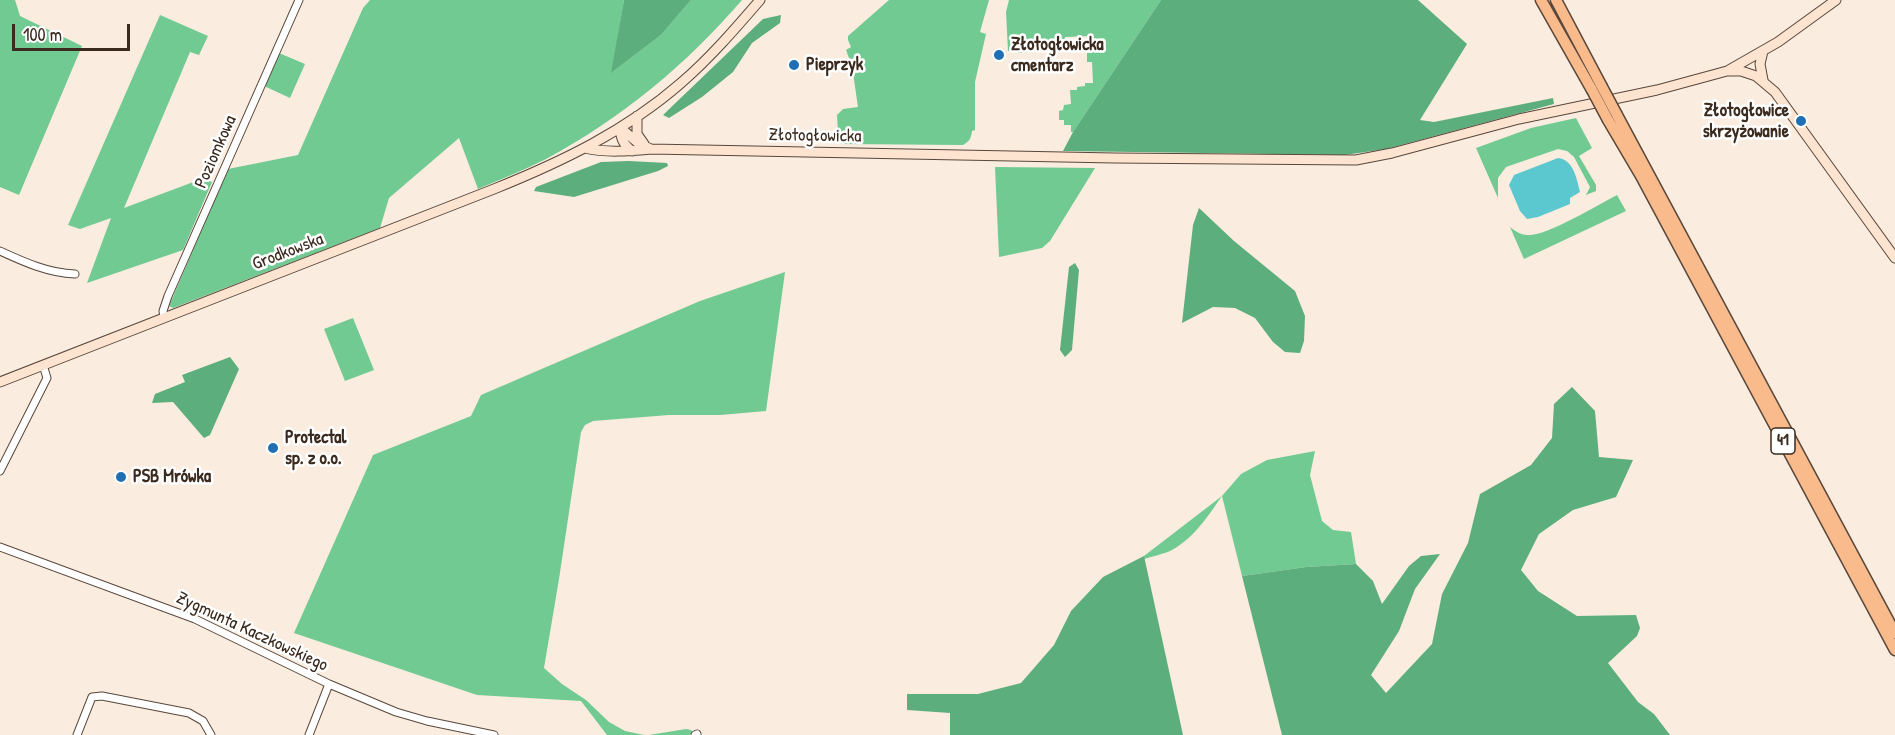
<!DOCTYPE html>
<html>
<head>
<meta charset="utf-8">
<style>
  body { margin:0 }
  #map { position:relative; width:1895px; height:735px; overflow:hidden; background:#faecde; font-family:"Patrick Hand",sans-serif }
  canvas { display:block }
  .scale { position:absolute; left:12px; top:24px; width:118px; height:27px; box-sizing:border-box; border:3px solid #3b2a1e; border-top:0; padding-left:8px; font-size:18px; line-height:21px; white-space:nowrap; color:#3b2a1e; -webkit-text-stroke:4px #fff; paint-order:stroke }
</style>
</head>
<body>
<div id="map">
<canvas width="1895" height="735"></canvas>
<div class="scale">100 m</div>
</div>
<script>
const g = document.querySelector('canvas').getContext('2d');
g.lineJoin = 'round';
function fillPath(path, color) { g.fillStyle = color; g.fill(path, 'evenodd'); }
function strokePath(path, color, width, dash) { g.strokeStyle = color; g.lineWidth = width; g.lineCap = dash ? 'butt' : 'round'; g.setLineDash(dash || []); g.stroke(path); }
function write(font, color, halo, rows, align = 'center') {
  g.font = font + ' "Patrick Hand",sans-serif'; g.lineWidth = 5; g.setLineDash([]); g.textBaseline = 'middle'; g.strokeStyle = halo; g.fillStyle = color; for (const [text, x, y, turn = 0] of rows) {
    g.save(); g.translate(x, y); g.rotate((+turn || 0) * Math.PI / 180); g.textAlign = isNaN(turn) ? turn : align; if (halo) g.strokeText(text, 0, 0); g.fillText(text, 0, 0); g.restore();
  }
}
const green = new Path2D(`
  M0,0H15L20,16L82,46L19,195L0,187Z
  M370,0H624L612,72L661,35L691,0H742C686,65 622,118 546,159C524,170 501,179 478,189L459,138L389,198L380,228L173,308L169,306L228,169L298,155L363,8Z
  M889,0H989L980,32L986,34L975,82V130L972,131C971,138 970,141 963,145L843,144L838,134L837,115L843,109L858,107L853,73L860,72L858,65L852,66L846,50L851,47L848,40V36Z
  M1009,0H1161L1073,132H1071V125H1064V120H1059V111L1063,110L1064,105L1071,104L1070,90H1077V87L1085,86V83H1093L1092,62H1087V53H1092L1091,36L1065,37V41H1051V46H1041V42H1028V52L1018,53V46H1014V51H1008L1006,12Z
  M160,15L208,36L199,55L190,52L124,208L204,178L212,182L183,250L87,283L111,218L80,229L68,225Z
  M279,53L305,64L290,98L264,86Z
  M1576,118L1592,148L1579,156L1596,185V191L1586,195L1590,187L1574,157L1567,151L1558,149L1506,167L1498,178V198L1476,148L1531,128Z
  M995,167L1095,168L1050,241L1042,248L999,257Z
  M1617,195L1626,211L1524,259L1510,227C1515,231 1521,235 1527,235C1546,237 1599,204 1617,195Z
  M785,272L766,411L720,415H669L593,421L585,425L581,432L559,579L544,668L562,684L586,700L609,722L625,731L644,735H607L581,701L477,695L294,633L373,455L471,416L481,395L700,301Z
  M353,318L374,370L345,381L324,329Z
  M1315,451L1310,475L1322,521L1333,530L1351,532L1356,564L1306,567L1242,576L1222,496C1208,516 1194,538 1172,550C1164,554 1153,556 1144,559V556L1222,496L1241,474L1267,460Z
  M686,729L691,730L693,733L689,735H649Z`);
const forest = new Path2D(`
  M624,0H691L661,35L611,73Z
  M1161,0H1418L1467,44L1420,120L1434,122L1553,98L1554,104L1386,149L1345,155L1063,151L1073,132Z
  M781,15L780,23L752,43L733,72L702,97L669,118L663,115L763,19Z
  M629,161L667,163L668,166L658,171L574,197L534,191L536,187L601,162Z
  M1199,208L1234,241L1295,291L1305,316L1304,341L1300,353L1285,352L1273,342L1255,318L1235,308L1213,307L1182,323L1193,225Z
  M1075,263L1079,270L1072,350L1065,357L1060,350L1069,267Z
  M230,357L239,369L210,435L204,438L173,402L152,403L155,394L185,382L182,375Z
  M1572,387L1595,411L1599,457L1633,460L1616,497L1573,510L1539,534L1521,570L1538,591L1577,616L1636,615L1640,628L1637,636L1608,663L1638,702L1654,714L1670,735H1282L1242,576L1306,567L1356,564L1373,581L1382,604L1409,566L1421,556L1440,554L1415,589L1399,631L1371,675L1386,693L1432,644L1442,594L1468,543L1480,494L1531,465L1552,438L1554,404Z
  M1144,556L1183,735H950V713L907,710V694H978L1021,683L1054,645L1071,611L1103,577Z`);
const water = new Path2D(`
  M1558,158C1573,159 1577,179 1580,192L1570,198V204L1538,217L1527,219L1520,211L1509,185L1514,175Z`);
const street = new Path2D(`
  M0,251C24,262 48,273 75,274
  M164,317L163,311L168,296L299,0
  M0,471L47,378L43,365
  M0,547L195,619L329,684L396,712L427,721L494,735
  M77,735L92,697L102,696L189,713L203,721L211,735
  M309,735L329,684
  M695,735L697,734`);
const secondary = new Path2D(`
  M1763,51L1760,64L1763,80
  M1729,70L1778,42L1836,0
  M637,116V134L644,144
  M620,128C631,135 636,145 649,148
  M620,128C621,139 623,144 632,151
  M585,148C606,153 629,151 651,149L1114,158L1356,160L1392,153L1519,119L1657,90L1727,71H1741L1756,76L1775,92L1895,258
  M0,382L494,189C561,162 626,131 681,83C710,58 735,29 760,0`);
const primary = new Path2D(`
  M1541,0L1592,90
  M1556,0L1601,85
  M1617,115L1895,633
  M1608,120L1641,176L1895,650`);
const primaryBridge = new Path2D(`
  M1601,85L1617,115
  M1592,90L1608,120`);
const markers = [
  [999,55,6,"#1f6fb2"],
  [794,65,6,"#1f6fb2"],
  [1801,121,6,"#1f6fb2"],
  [273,448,6,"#1f6fb2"],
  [121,477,6,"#1f6fb2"]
];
const shields = [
  [1783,441,24]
];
const shieldNames = [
  ["41",1783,441]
];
const poiNames = [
  ["Złotogłowicka",1011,45],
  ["cmentarz",1011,66],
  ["Pieprzyk",806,65],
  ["Złotogłowice",1789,111,"right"],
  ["skrzyżowanie",1789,132,"right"],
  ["Protectal",285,438],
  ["sp. z o.o.",285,459],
  ["PSB Mrówka",133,477]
];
const streetNames = [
  ["Złotogłowicka",815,136,1],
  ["Poziomkowa",216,152,-66],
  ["Grodkowska",288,252,-21],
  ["Zygmunta Kaczkowskiego",252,632,25]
];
fillPath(green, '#70ca92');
fillPath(forest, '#5cae7c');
fillPath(water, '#5ac8ce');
strokePath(street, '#58473b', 9);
strokePath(secondary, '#58473b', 11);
strokePath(primary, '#58473b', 13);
strokePath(street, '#fff', 7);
strokePath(secondary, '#fde4d1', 9);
strokePath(primary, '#fabb8c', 10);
strokePath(primaryBridge, '#58473b', 13, []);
strokePath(primaryBridge, '#fabb8c', 10);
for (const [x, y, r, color] of markers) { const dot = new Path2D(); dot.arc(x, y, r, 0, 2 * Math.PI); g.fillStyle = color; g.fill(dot); strokePath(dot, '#fff', 2); }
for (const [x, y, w] of shields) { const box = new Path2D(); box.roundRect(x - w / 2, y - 13, w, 26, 4.5); g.fillStyle = '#fff'; g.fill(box); strokePath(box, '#3b2a1e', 1.5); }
write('bold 16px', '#3b2a1e', null, shieldNames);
write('bold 18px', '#3b2a1e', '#fff', poiNames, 'left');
write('18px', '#3b2a1e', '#fff', streetNames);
</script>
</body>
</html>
